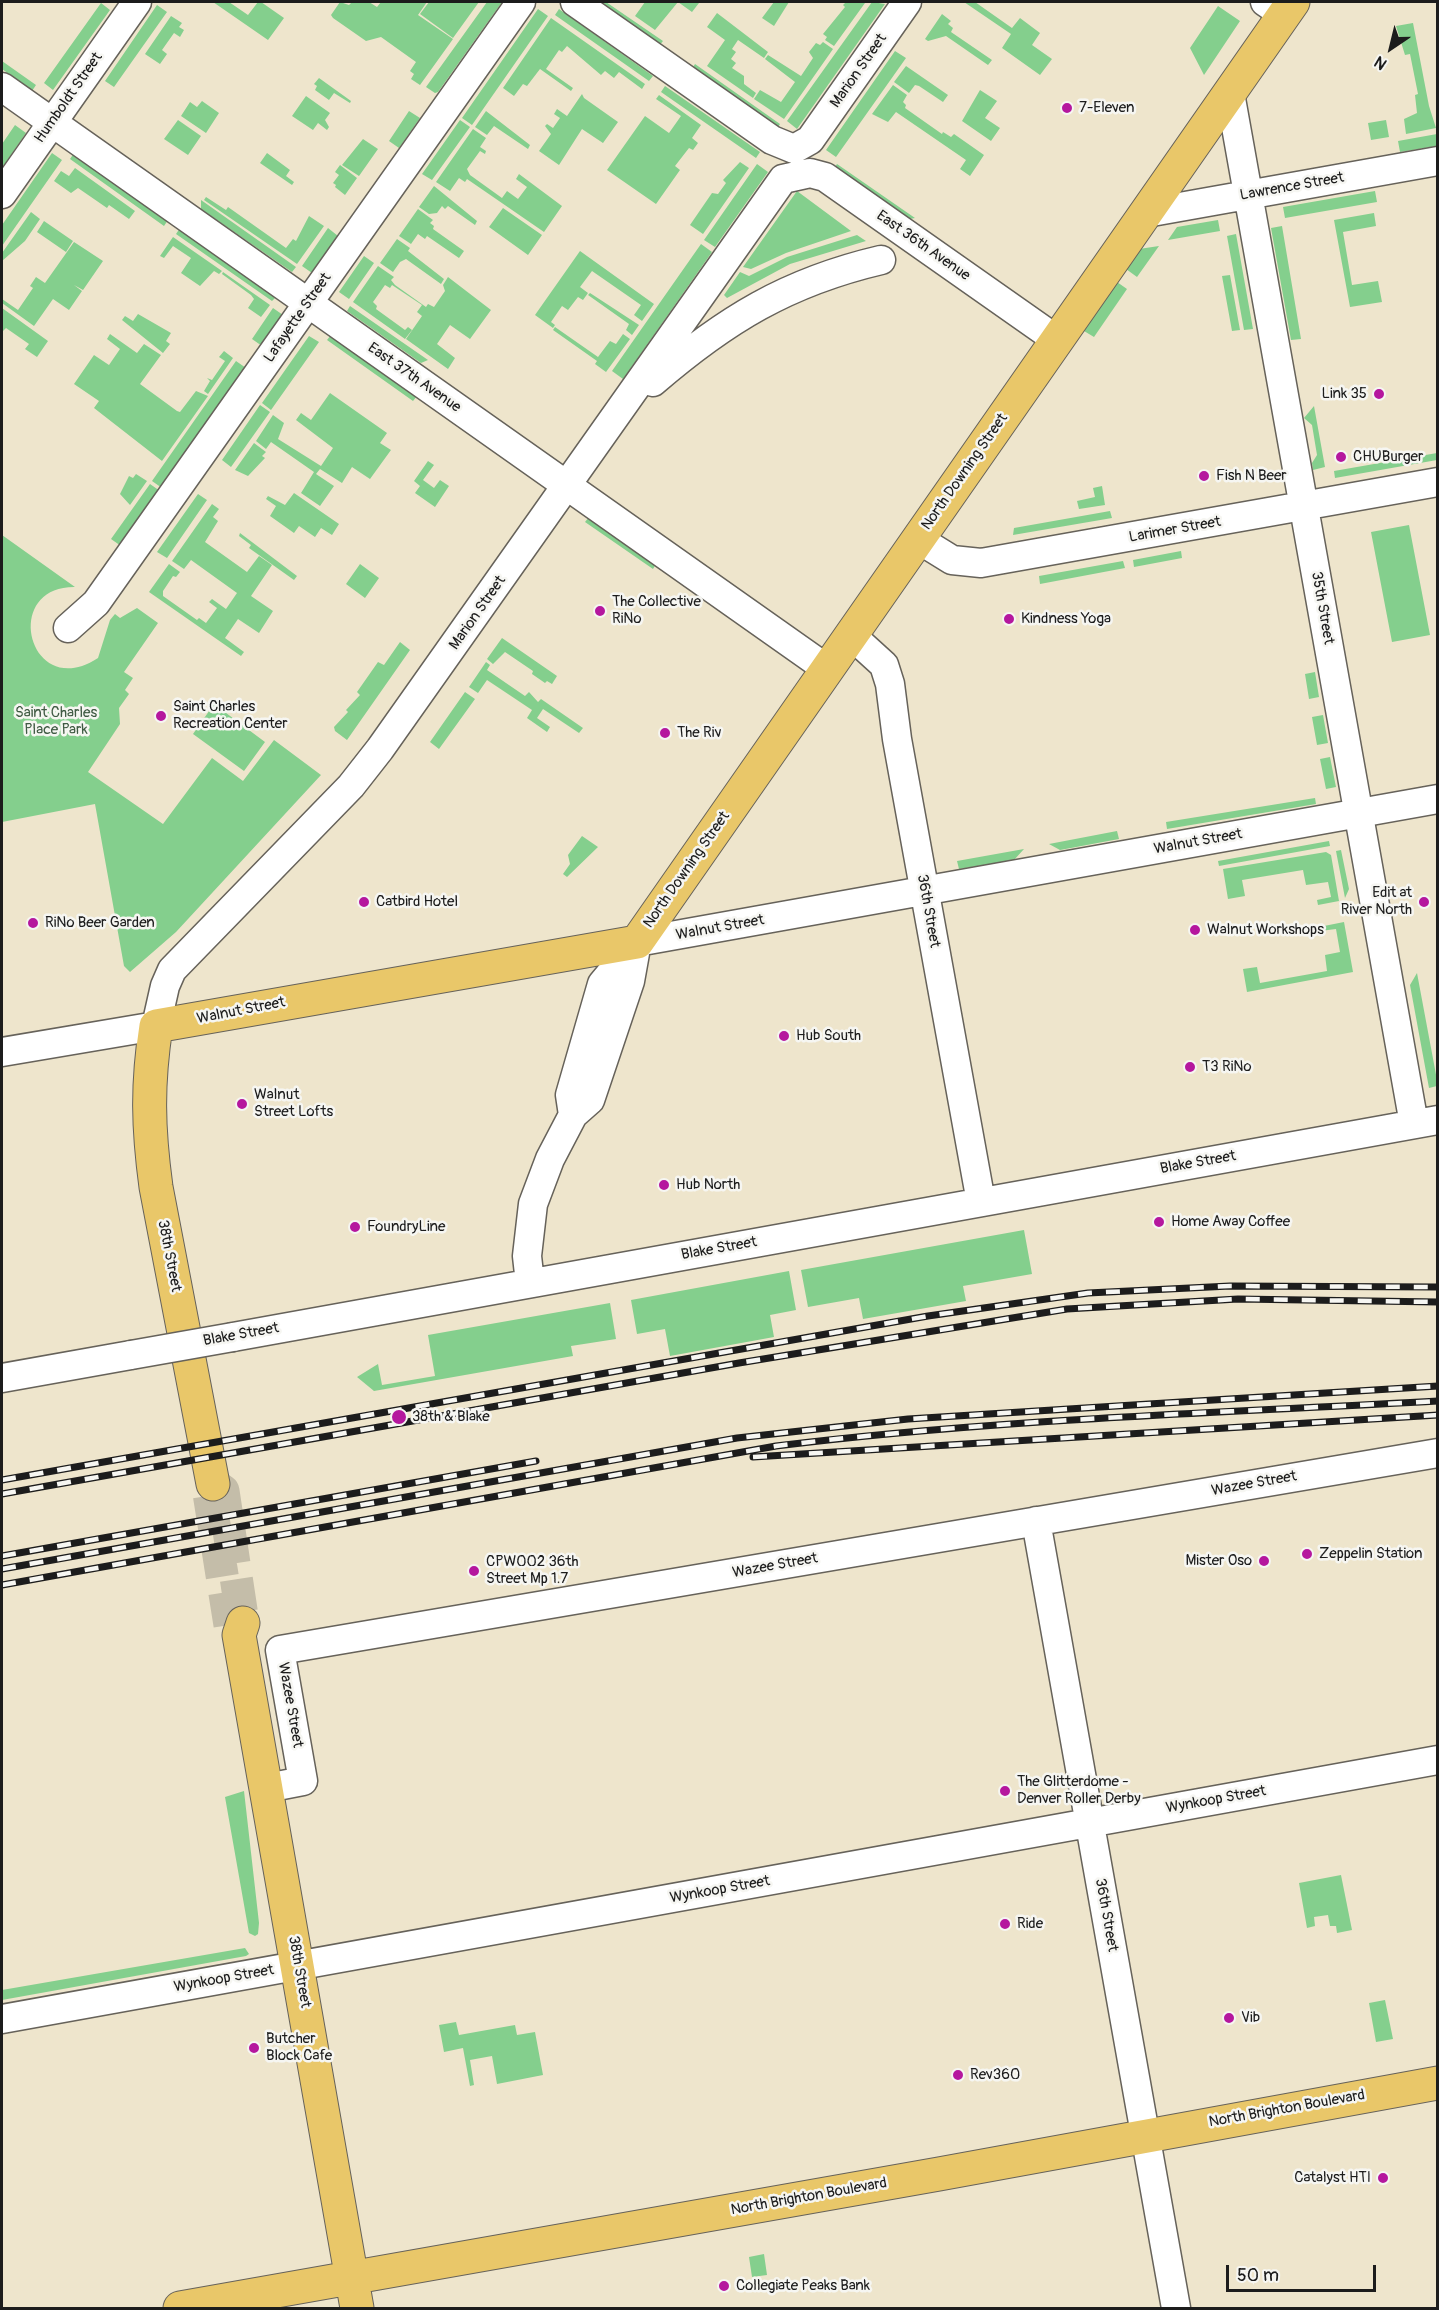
<!DOCTYPE html>
<html>
<head>
<meta charset="utf-8">
<style>
  body { margin:0 }
  #map { position:relative; width:1439px; height:2310px; overflow:hidden; background:#eee5cc; font-family:Pangolin,sans-serif }
  canvas { display:block }
  .frame { position:absolute; inset:0; border:3px solid #1c1c1c; pointer-events:none }
  .north { position:absolute; left:1361px; top:18px; width:60px; height:60px; -webkit-text-stroke:4px #f6f6f2; paint-order:stroke; rotate:215deg; font-size:16px; font-weight:700; line-height:24px; text-align:center; color:#1c1c1c }
  .north::after { content:''; display:block; margin:auto; width:21px; height:27px; background:#1c1c1c; clip-path:polygon(50% 0,100% 100%,50% 72%,0 100%) }
  .scale { position:absolute; left:1226px; top:2265px; width:150px; height:27px; box-sizing:border-box; border:3px solid #1c1c1c; border-top:0; padding-left:8px; font-size:18px; line-height:21px; white-space:nowrap; color:#1c1c1c; -webkit-text-stroke:4px #f6f6f2; paint-order:stroke }
</style>
</head>
<body>
<div id="map">
<canvas width="1439" height="2310"></canvas>
<div class="frame"></div>
<div class="north">N</div>
<div class="scale">50 m</div>
</div>
<script>
const g = document.querySelector('canvas').getContext('2d');
g.lineJoin = 'round';
function fillPath(path, color) { g.fillStyle = color; g.fill(path, 'evenodd'); }
function strokePath(path, color, width, dash) { g.strokeStyle = color; g.lineWidth = width; g.lineCap = dash ? 'butt' : 'round'; g.setLineDash(dash || []); g.stroke(path); }
function write(font, color, halo, rows, align = 'center') {
  g.font = font + ' Pangolin,sans-serif'; g.lineWidth = 5; g.setLineDash([]); g.textBaseline = 'middle'; g.strokeStyle = halo; g.fillStyle = color; for (const [text, x, y, turn = 0] of rows) {
    g.save(); g.translate(x, y); g.rotate((+turn || 0) * Math.PI / 180); g.textAlign = isNaN(turn) ? turn : align; if (halo) g.strokeText(text, 0, 0); g.fillText(text, 0, 0); g.restore();
  }
}
const green = new Path2D(`
  M213,2H229L248,15L258,2H261L284,18L268,40Z
  M340,2L349,5L352,2H369L377,7L381,2H427L418,15L453,39L420,85L411,79L414,74L410,71L416,62L381,37L366,41L333,18L331,15Z
  M429,2H479L453,38L420,14Z
  M487,2H502L438,92L435,93L426,87Z
  M596,2H606L663,41L659,46Z
  M645,2H697L699,3L692,12L678,2L655,30L635,16Z
  M774,2H789L774,26L762,18Z
  M846,2L865,3L834,46L825,40L827,37L823,34L845,7L843,5Z
  M872,2L885,4L797,129L787,121Z
  M964,2H975L1012,28L1020,18L1040,33L1032,45L1052,59L1040,75L1002,48L1011,34Z
  M101,3L110,10L53,90L44,83Z
  M157,5L167,12L114,87L105,81Z
  M1218,6L1240,21L1204,75L1190,48Z
  M538,9L548,16L472,125L462,118Z
  M559,9L653,76L649,81L555,15Z
  M717,13L768,52L764,58L738,40L732,49L736,52L731,59L736,63L732,68L744,76V84L756,93L753,98L707,66L725,40L707,27Z
  M942,14L951,21L948,24L953,28L951,32L992,60L988,65L946,36L928,41L925,39Z
  M171,16L182,23L179,27L184,30L180,37L174,33L162,50L167,54L160,64L145,54Z
  M551,18L645,84L642,89L619,72L614,78L605,71L601,75L567,46L562,52L559,50L546,69L573,88L571,91L540,69L527,86L523,84L514,96L503,88Z
  M1413,23L1429,106L1425,107L1429,106L1436,128L1406,134L1404,119L1417,113L1415,95L1418,94L1410,54L1405,55L1396,26Z
  M823,42L833,49L784,119L754,99L760,90L781,102L795,82L765,59L768,55L801,76L813,58L809,52L816,43L820,45Z
  M895,51L906,58L836,157L826,150Z
  M2,61L36,85L32,91L2,69Z
  M695,64L780,124L777,129L692,69Z
  M906,66L948,95L943,102L919,86L915,85L909,93L894,82Z
  M319,78L351,101L350,103L334,93L329,100L315,90L317,86L314,84Z
  M893,85L907,95L903,102L906,105L905,108L942,134L943,132L951,137L954,134L984,155L970,176L960,169L966,160L896,112L888,122L872,114Z
  M665,86L760,152L756,158L661,92Z
  M980,90L997,101L985,118L1000,128L991,141L962,121Z
  M582,94L584,98L618,122L603,143L582,129L559,165L539,151L551,134L545,126L547,124L553,128L560,118L554,114L557,109L567,116Z
  M659,95L701,125L692,138L698,143L693,150L689,148L675,166L680,170L656,204L607,170L645,116L669,133L681,116L656,99Z
  M306,96L330,113L325,120L329,127L327,130L318,123L313,130L292,116Z
  M202,101L219,113L206,133L181,116L190,102L197,107Z
  M409,111L420,118L399,148L389,141Z
  M486,111L530,145L528,149L494,126L487,135L475,127Z
  M178,120L201,136L188,155L164,139Z
  M460,120L470,127L432,180L422,174Z
  M1386,120L1389,137L1371,140L1368,123Z
  M15,125L26,133L2,168V144Z
  M473,129L486,138L480,147L486,151L485,154L480,151L467,169L470,175L502,198L507,191L518,199L527,187L516,179L519,174L562,206L544,232L467,179L465,182L459,178L450,191L436,182Z
  M1437,134V146L1400,152L1398,141Z
  M363,139L378,149L359,176L342,165Z
  M52,153L62,160L2,246V225Z
  M74,153L168,220L164,226L70,159Z
  M267,153L290,170L286,176L294,182L292,185L260,163Z
  M740,162L749,168L703,234L690,225L712,193L718,194L726,183L723,180Z
  M757,164L768,172L715,247L704,240Z
  M837,164L915,218L905,220L833,170Z
  M340,165L357,178L345,195L335,187L336,185L333,183L339,175L335,172Z
  M75,168L135,211L129,219L109,205L107,208L78,188L71,193L54,181L61,171L69,176Z
  M434,186L477,221L475,225L448,206L445,209L442,206L437,213L429,214L419,207Z
  M797,191L851,231L786,253L751,269L743,267Z
  M1375,191L1377,202L1285,218L1283,207Z
  M206,197L226,210L228,207L286,248L293,239L296,241L309,216L324,226L297,264L204,200Z
  M201,200L296,267L292,272L201,209Z
  M503,208L542,235L528,255L489,227Z
  M418,209L433,220L430,223L434,226L433,229L464,251L459,258L427,236L425,239L418,234L411,244L399,236Z
  M31,212L40,219L25,241L2,261V253Z
  M1374,213L1376,226L1343,232L1352,285L1378,281L1382,302L1350,307L1334,220Z
  M1218,220L1220,231L1168,240L1177,227Z
  M44,221L73,241L66,252L37,232Z
  M1282,226L1301,339L1291,340L1271,228Z
  M180,228L277,296L272,301L176,234Z
  M328,228L338,236L312,273L302,266Z
  M1236,234L1253,329L1244,330L1227,236Z
  M857,235L866,241L790,264L727,298L724,295L740,272L749,276L787,257Z
  M173,237L222,271L219,274L214,271L200,286L181,273L191,258L173,246L164,258L160,256Z
  M397,239L410,248L408,251L444,279L441,284L406,259L400,262L393,272L380,263Z
  M74,242L103,261L83,290L74,285L82,291L69,310L53,299L34,326L2,303V299L18,310L33,288L30,286L36,277L45,283Z
  M701,244L712,252L623,379L612,371Z
  M1159,246L1137,277L1126,269L1139,249Z
  M580,251L654,304L642,321L634,315L641,305L592,271L580,287L588,293L583,300L578,297L568,310L562,306L551,322L555,325L553,328L535,315Z
  M364,256L374,263L349,299L339,292Z
  M378,266L394,277L391,280L395,285L426,307L428,304L434,307L445,291L443,285L448,277L491,310L470,339L450,325L437,344L455,358L448,369L406,339L422,316L417,312L422,305L392,285L390,288L385,285L373,302L377,306L376,309L405,330L408,327L412,330L405,339L353,302Z
  M223,272L270,305L261,317L248,308L254,299L251,295L222,274Z
  M1230,275L1240,330L1232,331L1222,276Z
  M1117,282L1127,289L1094,337L1084,331Z
  M590,293L639,325L632,335L626,330L629,324L588,295Z
  M350,306L428,360L421,363L347,311Z
  M2,308L48,341L37,357L25,349L29,344L6,328L2,332Z
  M273,308L283,315L262,346L252,339Z
  M138,314L171,333L166,341L170,344L163,353L122,320L125,316L133,321Z
  M555,327L598,357L610,341L616,344L623,334L630,339L606,372L595,364L597,361L553,330Z
  M110,334L137,353L144,344L161,355L140,384L177,411L180,412L196,391L208,396L162,461L94,408L99,401L74,384L94,355L109,365L120,349L107,339Z
  M331,335L417,396L413,401L327,340Z
  M309,336L319,342L271,410L262,403Z
  M224,351L233,358L208,394L204,391L210,381L207,378L212,380L225,361L219,357Z
  M236,361L246,368L162,488L152,481Z
  M330,393L387,433L380,443L391,450L370,479L352,467L342,483L320,469L316,474L334,486L320,506L301,493L314,472L271,442L266,449L256,441L273,415L284,423L278,439L321,466L333,448L296,420L301,413L311,420Z
  M260,405L270,412L231,467L222,460Z
  M1314,406L1325,467L1313,470L1312,463L1317,455L1312,425L1304,418Z
  M254,443L266,452L262,456L265,458L248,476L235,470Z
  M1437,453V460L1335,478L1334,471Z
  M428,461L434,465L423,480L434,488L440,480L449,486L435,507L415,493L420,486L414,481Z
  M136,474L147,481L130,505L120,494L129,476L133,478Z
  M150,484L160,491L121,546L111,539Z
  M1102,486L1105,505L1079,509L1077,501L1095,497L1093,488Z
  M294,493L339,524L332,535L321,528L315,537L299,526L294,533L270,516L276,506L266,499L268,496L285,505Z
  M198,494L207,500L167,558L157,552Z
  M212,504L219,509L213,517L218,521L205,542L247,572L259,556L272,565L251,596L273,611L259,633L238,619L225,638L244,652L241,656L149,592L169,564L180,572L176,577L173,576L163,591V596L197,620L199,618L206,623L217,608L209,602L212,599L226,609L237,593L191,560L184,569L172,561Z
  M1110,511L1112,518L1013,535L1014,528Z
  M589,517L656,564L653,569L585,522Z
  M1409,525L1430,635L1392,642L1371,532Z
  M240,533L297,576L294,580L249,548L251,545L239,536Z
  M2,535L75,587C0,586 29,703 98,658L110,620L115,614L120,618L137,608L158,623L124,672L133,678L125,690L129,694L119,708L120,724L88,772L163,824L212,758L243,781L274,740L321,775L176,932L130,972L124,966L95,804L2,822Z
  M1181,551L1182,558L1134,567L1133,560Z
  M1123,561L1125,568L1040,584L1039,576Z
  M360,564L379,578L365,598L346,584Z
  M502,638L557,676L552,684L547,681L545,683L532,674L533,671L505,652L493,664L487,659Z
  M400,642L410,650L347,740L335,731L334,727L348,712L346,710L360,695L357,692L378,662L384,665Z
  M486,662L490,665L487,670L525,696L529,692L538,702L541,699L583,728L579,733L543,709L537,718L550,727L547,732L527,718L532,710L487,680L478,693L469,687Z
  M1315,672L1319,697L1309,699L1305,674Z
  M465,692L475,699L439,749L430,742Z
  M214,704L265,742L244,771L193,734Z
  M1323,715L1328,743L1317,745L1312,717Z
  M1330,757L1336,787L1326,789L1320,759Z
  M1315,798L1316,804L1167,829L1166,822Z
  M1117,831L1119,839L1060,850L1049,844Z
  M582,836L598,847L567,877L563,874L570,864L568,855Z
  M1329,841L1330,846L1219,866L1218,861Z
  M1024,849L1014,860L959,869L957,861Z
  M1341,850L1349,889L1345,898L1336,851Z
  M1326,852L1331,855L1339,901L1318,905L1317,900L1331,897L1328,882L1306,885L1303,870L1242,880L1245,896L1228,899L1223,869Z
  M1344,922L1353,972L1247,992L1243,969L1257,967L1260,983L1327,971L1325,955L1340,952L1336,929L1320,931L1319,927Z
  M1417,973L1437,1080V1086L1429,1088L1410,985Z
  M1024,1230L1032,1274L963,1286L966,1301L863,1319L859,1298L808,1307L801,1270Z
  M789,1271L796,1310L770,1315L774,1337L670,1356L665,1329L637,1334L631,1300Z
  M610,1303L616,1339L571,1346L573,1356L374,1391L357,1377L378,1364L382,1385L435,1376L428,1335Z
  M244,1791L259,1923L258,1934L255,1936L249,1933L225,1797Z
  M1341,1875L1352,1930L1337,1933L1336,1926H1330L1328,1915L1314,1917L1315,1926L1307,1928L1299,1883Z
  M245,1948L249,1954L246,1956L2,2000V1990Z
  M1385,2000L1393,2039L1376,2042L1369,2003Z
  M456,2022L459,2035L515,2025L517,2035L535,2032L543,2075L497,2084L492,2056L470,2060L474,2085L470,2086L463,2048L444,2052L439,2025Z
  M764,2254L767,2275L752,2277L749,2257Z`);
const majorTunnel = new Path2D(`
  M230,1625L209,1493L213,1484L223,1491L243,1623`);
const minor = new Path2D(`
  M575,2L772,140L794,149L810,140L907,2
  M1265,2L1284,15
  M2,87L827,669
  M1230,93L1414,1124
  M2,194L137,2
  M1146,213L1438,161
  M653,382C725,320 787,282 881,260
  M918,539L952,560L981,563L1438,482
  M68,628L96,603L521,2
  M851,635L884,665L890,684L897,739L981,1202
  M637,942L1438,799
  M2,1052L156,1026L165,986L172,970L351,786L380,749L783,179L810,173L825,177L1057,340
  M573,1115L570,1095L602,984L636,943
  M530,1283L527,1256L533,1204L550,1159L573,1115L590,1100L630,981L637,942
  M233,1337L1438,1120
  M2,1378L131,1355
  M1036,1521L1176,2308
  M267,1788L303,1781L280,1650L1438,1453
  M2,2019L1438,1760`);
const major = new Path2D(`
  M213,1484L156,1187C148,1128 147,1085 156,1026L637,942L1293,2
  M243,1623L239,1635L357,2308
  M180,2308L939,2174L1438,2083`);
const rail = new Path2D(`
  M753,1457L1438,1415
  M2,1480L928,1316L1088,1293L1230,1286L1438,1287
  M2,1494L739,1363L1067,1309L1238,1299L1438,1302
  M2,1556L536,1461
  M2,1569L737,1438L908,1419L1438,1386
  M2,1585L776,1446C995,1419 1217,1413 1438,1401`);
const minorBridge = new Path2D(`
  M131,1355L233,1337`);
const markers = [
  [1067,108,6,"#b5179e"],
  [1379,394,6,"#b5179e"],
  [1341,457,6,"#b5179e"],
  [1204,476,6,"#b5179e"],
  [600,611,6,"#b5179e"],
  [1009,619,6,"#b5179e"],
  [161,716,6,"#b5179e"],
  [665,733,6,"#b5179e"],
  [364,902,6,"#b5179e"],
  [1424,902,6,"#b5179e"],
  [33,923,6,"#b5179e"],
  [1195,930,6,"#b5179e"],
  [784,1036,6,"#b5179e"],
  [1190,1067,6,"#b5179e"],
  [242,1104,6,"#b5179e"],
  [664,1185,6,"#b5179e"],
  [1159,1222,6,"#b5179e"],
  [355,1227,6,"#b5179e"],
  [399,1417,8,"#b5179e"],
  [1307,1554,6,"#b5179e"],
  [1264,1561,6,"#b5179e"],
  [474,1571,6,"#b5179e"],
  [1005,1791,6,"#b5179e"],
  [1005,1924,6,"#b5179e"],
  [1229,2018,6,"#b5179e"],
  [254,2048,6,"#b5179e"],
  [958,2075,6,"#b5179e"],
  [1383,2178,6,"#b5179e"],
  [724,2286,6,"#b5179e"]
];
const streetNames = [
  ["Marion Street",859,71,-55],
  ["Humboldt Street",69,98,-55],
  ["Lawrence Street",1292,187,-10],
  ["East 36th Avenue",923,246,35],
  ["Lafayette Street",298,318,-55],
  ["East 37th Avenue",414,378,35],
  ["North Downing Street",965,472,-55],
  ["Larimer Street",1175,530,-10],
  ["35th Street",1322,608,80],
  ["Marion Street",478,613,-55],
  ["Walnut Street",1198,842,-10],
  ["North Downing Street",687,870,-55],
  ["36th Street",928,911,80],
  ["Walnut Street",720,928,-10],
  ["Walnut Street",241,1011,-11],
  ["Blake Street",1198,1163,-10],
  ["Blake Street",719,1249,-10],
  ["38th Street",169,1256,79],
  ["Blake Street",241,1335,-10],
  ["Wazee Street",1254,1484,-10],
  ["Wazee Street",775,1566,-10],
  ["Wazee Street",290,1705,80],
  ["Wynkoop Street",1216,1800,-10],
  ["Wynkoop Street",720,1890,-10],
  ["36th Street",1106,1915,80],
  ["38th Street",299,1972,80],
  ["Wynkoop Street",224,1979,-10],
  ["North Brighton Boulevard",1287,2109,-10],
  ["North Brighton Boulevard",809,2197,-10]
];
const poiNames = [
  ["7-Eleven",1079,108],
  ["Link 35",1367,394,"right"],
  ["CHUBurger",1353,457],
  ["Fish N Beer",1216,476],
  ["The Collective",612,602],
  ["RiNo",612,619],
  ["Kindness Yoga",1021,619],
  ["Saint Charles",173,707],
  ["Recreation Center",173,724],
  ["The Riv",677,733],
  ["Edit at",1412,893,"right"],
  ["River North",1412,910,"right"],
  ["Catbird Hotel",376,902],
  ["RiNo Beer Garden",45,923],
  ["Walnut Workshops",1207,930],
  ["Hub South",796,1036],
  ["T3 RiNo",1202,1067],
  ["Walnut",254,1095],
  ["Street Lofts",254,1112],
  ["Hub North",676,1185],
  ["Home Away Coffee",1171,1222],
  ["FoundryLine",367,1227],
  ["38th & Blake",412,1417],
  ["Zeppelin Station",1319,1554],
  ["Mister Oso",1252,1561,"right"],
  ["CPW002 36th",486,1562],
  ["Street Mp 1.7",486,1579],
  ["The Glitterdome -",1017,1782],
  ["Denver Roller Derby",1017,1799],
  ["Ride",1017,1924],
  ["Vib",1241,2018],
  ["Butcher",266,2039],
  ["Block Cafe",266,2056],
  ["Rev360",970,2075],
  ["Catalyst HTI",1371,2178,"right"],
  ["Collegiate Peaks Bank",736,2286]
];
const parkNames = [
  ["Saint Charles",56,713],
  ["Place Park",56,730]
];
fillPath(green, '#84cf8d');
strokePath(majorTunnel, '#c4bda9', 33, [33, 16]);
strokePath(minor, '#66625a', 31);
strokePath(major, '#66625a', 35);
strokePath(minor, '#fff', 28);
strokePath(major, '#e9c769', 33);
strokePath(rail, '#1c1c1c', 7);
strokePath(rail, '#f6f6f2', 4.5, [14]);
strokePath(minorBridge, '#66625a', 31, []);
strokePath(minorBridge, '#fff', 28);
for (const [x, y, r, color] of markers) { const dot = new Path2D(); dot.arc(x, y, r, 0, 2 * Math.PI); g.fillStyle = color; g.fill(dot); strokePath(dot, '#f6f6f2', 2); }
write('15px', '#1c1c1c', '#f6f6f2', streetNames);
write('15px', '#1c1c1c', '#f6f6f2', poiNames, 'left');
write('15px', '#405b44', '#f6f6f2', parkNames);
</script>
</body>
</html>
